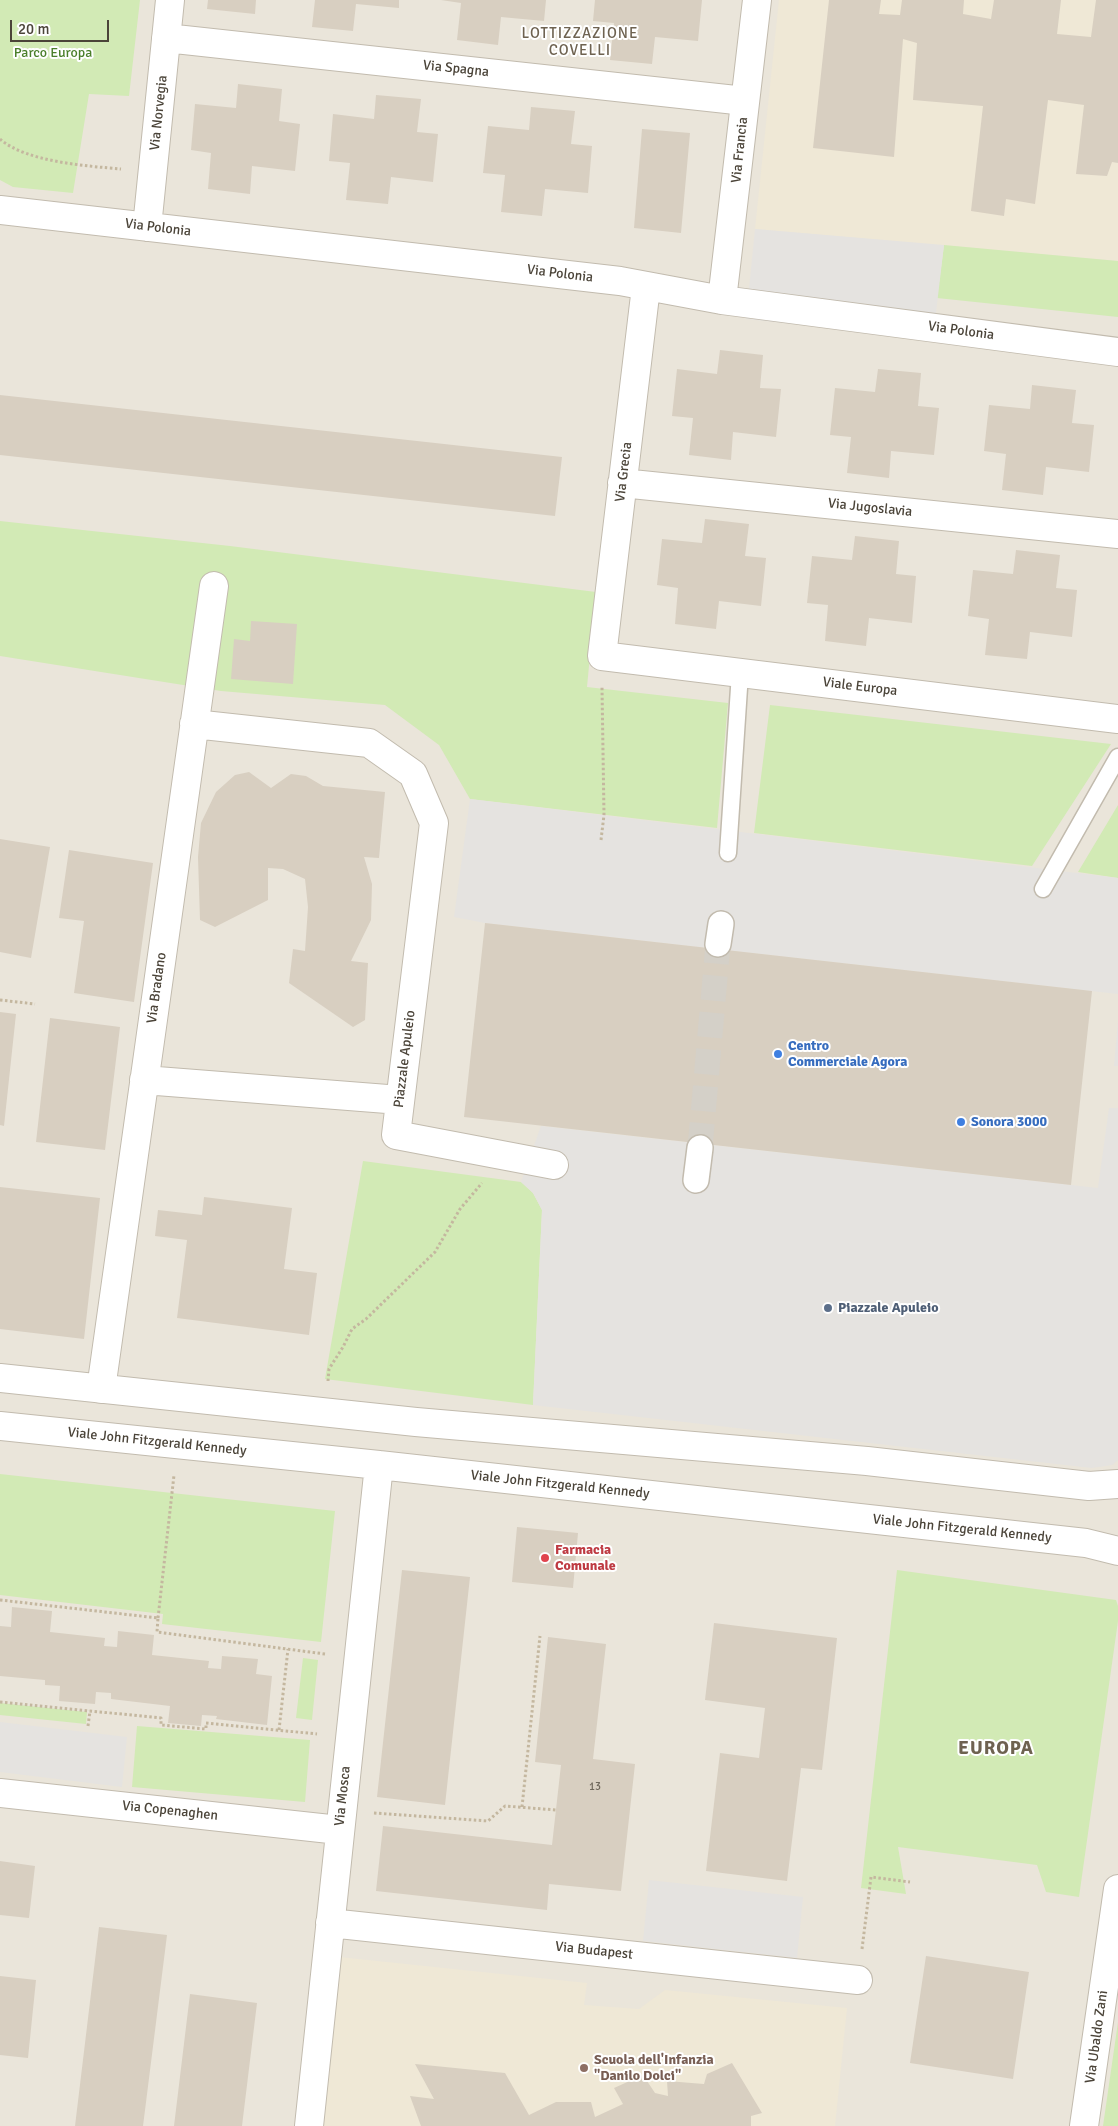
<!DOCTYPE html>
<html>
<head>
<meta charset="utf-8">
<style>
  body { margin:0 }
  #map { position:relative; width:1118px; height:2126px; overflow:hidden; background:#f6f3ec; font-family:Signika,sans-serif }
  canvas { display:block }
  .scale { position:absolute; left:10px; top:20px; width:99px; height:22px; box-sizing:border-box; border:2px solid #4b4439; border-top:0; padding-left:6px; font-size:15px; line-height:18px; white-space:nowrap; color:#4b4439; -webkit-text-stroke:4px #fff; paint-order:stroke }
</style>
</head>
<body>
<div id="map">
<canvas width="1118" height="2126"></canvas>
<div class="scale">20 m</div>
</div>
<script>
const g = document.querySelector('canvas').getContext('2d');
g.lineJoin = 'round';
function fillPath(path, color) { g.fillStyle = color; g.fill(path, 'evenodd'); }
function strokePath(path, color, width, dash) { g.strokeStyle = color; g.lineWidth = width; g.lineCap = dash ? 'butt' : 'round'; g.setLineDash(dash || []); g.stroke(path); }
function write(font, color, halo, rows, align = 'center') {
  g.font = font + ' Signika,sans-serif'; g.lineWidth = 4; g.setLineDash([]); g.textBaseline = 'middle'; g.strokeStyle = halo; g.fillStyle = color; for (const [text, x, y, turn = 0] of rows) {
    g.save(); g.translate(x, y); g.rotate((+turn || 0) * Math.PI / 180); g.textAlign = isNaN(turn) ? turn : align; if (halo) g.strokeText(text, 0, 0); g.fillText(text, 0, 0); g.restore();
  }
}
const residential = new Path2D(`
  M0,0H1118V2126H0Z`);
const education = new Path2D(`
  M779,0H1118V261L755,229Z
  M339,1957L587,1983L584,2005L639,2009L665,1990L847,2008L835,2126H322Z`);
const green = new Path2D(`
  M0,0H140L129,96L89,94L73,193L13,187L0,180Z
  M944,245L1118,261V317L937,298Z
  M0,521L230,546L596,592L587,687L728,703L717,828L470,799L439,745L385,705L221,691L0,656Z
  M770,705L1111,744L1032,866L754,833Z
  M1118,805V878L1078,872Z
  M363,1161L521,1182L533,1193L542,1210L533,1405L325,1379Z
  M0,1474L335,1511L321,1642L162,1624L163,1614L0,1595Z
  M897,1570L1116,1600L1118,1606V1621L1079,1897L1046,1892L1037,1865L898,1847L906,1894L861,1888Z
  M303,1658L318,1660L312,1720L296,1718Z
  M0,1703L87,1712L86,1724L0,1715Z
  M137,1726L310,1740L305,1802L132,1787Z
  M1118,2022V2126H1103Z`);
const parking = new Path2D(`
  M755,229L944,245L933,338L746,319Z
  M470,799L1118,878V994L485,923L454,917Z
  M1118,1021V1066H1114Z
  M1109,1108H1118V1460L1112,1465L1092,1468L533,1405L542,1210L533,1193L521,1182L541,1126L1098,1188Z
  M0,1722L127,1737L122,1787L0,1772Z
  M649,1880L803,1897L797,1958L643,1941Z`);
const building = new Path2D(`
  M208,0H256L255,14L207,9Z
  M315,0H399V8L356,4L353,31L312,27Z
  M441,0H546L544,21L501,17L498,45L457,40L461,3Z
  M595,0H702L698,41L655,37L652,64L610,60L614,23L593,21Z
  M829,0H881L879,14L900,15L902,0H964L963,14L991,19L994,0H1061L1057,34L1091,37L1096,0H1118V163L1112,162L1107,176L1076,174L1084,105L1048,100L1035,204L1006,199L1004,216L971,211L983,106L913,100L917,43L903,39L894,157L813,148Z
  M238,84L282,89L279,121L300,124L295,171L252,166L250,194L208,189L211,153L191,150L195,104L236,108Z
  M376,95L421,99L417,132L438,134L433,182L391,177L388,204L346,200L350,163L329,161L333,114L374,119Z
  M531,107L575,111L571,144L592,146L588,193L545,189L542,216L501,212L505,175L483,173L488,126L529,130Z
  M642,129L690,133L681,233L634,228Z
  M720,350L763,355L760,388L781,389L776,437L733,432L731,460L689,455L693,418L672,416L677,369L717,374Z
  M878,369L921,373L918,406L939,408L934,455L891,451L889,478L847,473L851,437L830,435L835,388L875,392Z
  M1032,385L1076,390L1072,423L1094,425L1089,472L1046,467L1043,495L1002,490L1006,454L984,451L989,405L1030,409Z
  M0,395L562,457L555,516L0,455Z
  M705,519L749,524L745,556L766,558L761,606L719,601L716,629L675,624L678,588L657,585L662,539L702,543Z
  M855,536L899,541L896,574L916,576L912,623L869,618L866,646L825,641L828,605L807,603L812,556L852,560Z
  M1016,550L1060,555L1056,588L1077,590L1072,637L1030,632L1027,659L985,655L989,619L968,616L973,570L1013,574Z
  M251,621L297,624L293,684L231,679L234,639L250,641Z
  M249,772L271,788L291,774L306,776L323,786L385,792L379,858L364,857L372,884L371,920L351,961L368,963L365,1020L353,1027L289,983L293,949L305,951L308,907L305,879L283,869L268,868V900L215,927L200,920L198,857L201,823L216,792L235,775Z
  M0,839L50,847L31,958L0,952Z
  M69,850L153,863L134,1002L74,993L84,921L59,918Z
  M485,923L1092,991L1071,1185L464,1117Z
  M0,1012L16,1014L4,1126L0,1125Z
  M50,1018L120,1027L105,1150L36,1142Z
  M0,1187L100,1198L84,1339L0,1329Z
  M204,1197L292,1208L284,1269L317,1273L309,1335L177,1318L187,1240L155,1236L158,1210L202,1215Z
  M517,1527L578,1533L573,1588L512,1582Z
  M402,1570L470,1577L445,1805L377,1797Z
  M12,1607L52,1611L50,1632L105,1638L104,1646L117,1647L118,1631L154,1635L152,1655L209,1661L208,1668L221,1669L222,1656L258,1659L256,1674L272,1676L267,1725L216,1719L217,1716L202,1715L201,1726L168,1723L170,1706L111,1699V1693L96,1692L95,1704L59,1701L60,1686L45,1685V1680L0,1676V1626L11,1627Z
  M714,1623L837,1638L822,1770L801,1768L787,1881L706,1871L720,1753L759,1758L765,1708L705,1700Z
  M548,1637L606,1644L593,1759L635,1764L621,1891L549,1884L547,1910L376,1891L383,1826L552,1845L561,1765L535,1762Z
  M0,1861L35,1866L29,1918L0,1915Z
  M99,1927L167,1935L143,2126H75Z
  M926,1956L1029,1972L1013,2079L910,2063Z
  M0,1976L36,1980L28,2058L0,2055Z
  M190,1994L257,2003L242,2126H174Z
  M732,2063L762,2113L751,2116V2126H421L410,2096L434,2099L415,2064L505,2073L529,2115L556,2102H591L595,2117L623,2104L614,2088L643,2075L655,2093L668,2096L667,2081L704,2084L707,2074Z`);
const pedestrianTunnel = new Path2D(`
  M700,1148L718,944`);
const path = new Path2D(`
  M0,139C26,162 87,166 121,169
  M601,840L604,815L602,687
  M0,1000L35,1004
  M328,1381L329,1369L343,1347L352,1329L366,1319L435,1252L460,1209L482,1183
  M0,1600L158,1618L157,1632L325,1654
  M158,1618L174,1475
  M0,1702L161,1718V1725L206,1729V1723L317,1734
  M88,1726L90,1711
  M279,1730L288,1649
  M522,1807L540,1636
  M374,1813L488,1821L505,1806L556,1810
  M862,1949L871,1877L910,1882`);
const service = new Path2D(`
  M728,853L740,673
  M1043,889L1118,757`);
const pedestrian = new Path2D(`
  M718,944L721,924
  M696,1180L700,1148`);
const minor = new Path2D(`
  M166,38L745,101
  M0,210L620,281L722,300L1118,352
  M147,227L170,0
  M646,287L602,656L1118,719
  M722,300L757,0
  M622,483L1118,534
  M194,724L369,743L413,774L434,823L396,1135L554,1165
  M144,1080L400,1100
  M0,1378L416,1422L867,1461L1089,1486L1118,1484
  M101,1389L214,586
  M0,1426L379,1465L1086,1543L1118,1551
  M0,1793L339,1830
  M330,1923L858,1980
  M309,2126L379,1465
  M1084,2126L1118,1889`);
const markers = [
  [778,1054,5,"#3f7fe0"],
  [961,1122,5,"#3f7fe0"],
  [828,1308,5,"#5c6f8a"],
  [545,1558,5,"#e0444e"],
  [584,2068,5,"#8d6e63"]
];
const numberNames = [
  ["13",595,1787]
];
const parkNames = [
  ["Parco Europa",53,53]
];
const streetNames = [
  ["Via Spagna",456,69,6],
  ["Via Norvegia",159,113,-84],
  ["Via Francia",740,150,-84],
  ["Via Polonia",158,228,7],
  ["Via Polonia",560,274,7],
  ["Via Polonia",961,331,8],
  ["Via Grecia",624,472,-83],
  ["Via Jugoslavia",870,508,6],
  ["Viale Europa",860,687,7],
  ["Via Bradano",157,988,-82],
  ["Piazzale Apuleio",405,1059,-83],
  ["Viale John Fitzgerald Kennedy",157,1442,6],
  ["Viale John Fitzgerald Kennedy",560,1485,6],
  ["Viale John Fitzgerald Kennedy",962,1529,6],
  ["Via Mosca",343,1796,-84],
  ["Via Copenaghen",170,1811,6],
  ["Via Budapest",594,1951,6],
  ["Via Ubaldo Zani",1097,2037,-82]
];
const shopNames = [
  ["Centro",788,1046],
  ["Commerciale Agora",788,1062],
  ["Sonora 3000",971,1122]
];
const serviceNames = [
  ["Piazzale Apuleio",838,1308]
];
const healthNames = [
  ["Farmacia",555,1550],
  ["Comunale",555,1566]
];
const educationNames = [
  ["Scuola dell'Infanzia",594,2060],
  ["\"Danilo Dolci\"",594,2076]
];
const neighbourhoodNames = [
  ["LOTTIZZAZIONE",580,34],
  ["COVELLI",580,51]
];
const districtNames = [
  ["EUROPA",996,1749]
];
fillPath(residential, '#eae5da');
fillPath(education, '#efe8d6');
fillPath(green, '#d2eab5');
fillPath(parking, '#e5e3e0');
fillPath(building, '#d8cfc1');
strokePath(pedestrianTunnel, '#d4d0c8', 25, [25, 12]);
strokePath(service, '#c2bbae', 19);
strokePath(pedestrian, '#c2bbae', 28);
strokePath(minor, '#c2bbae', 30);
strokePath(path, '#c4b79f', 3, [2.5, 2.5]);
strokePath(service, '#fff', 16);
strokePath(pedestrian, '#fff', 25);
strokePath(minor, '#fff', 28);
for (const [x, y, r, color] of markers) { const dot = new Path2D(); dot.arc(x, y, r, 0, 2 * Math.PI); g.fillStyle = color; g.fill(dot); strokePath(dot, '#fff', 2); }
write('11px', '#6e675b', null, numberNames);
write('14px', '#4a7f2a', '#fff', parkNames);
write('14px', '#4b4439', '#fff', streetNames);
write('bold 14px', '#366cbe', '#fff', shopNames, 'left');
write('bold 14px', '#4e5e75', '#fff', serviceNames, 'left');
write('bold 14px', '#be3a42', '#fff', healthNames, 'left');
write('bold 14px', '#785e54', '#fff', educationNames, 'left');
g.letterSpacing = '1px';
write('15px', '#6e6250', '#fff', neighbourhoodNames);
g.letterSpacing = '0px';
g.letterSpacing = '1px';
write('bold 19px', '#6e6250', '#fff', districtNames);
g.letterSpacing = '0px';
</script>
</body>
</html>
